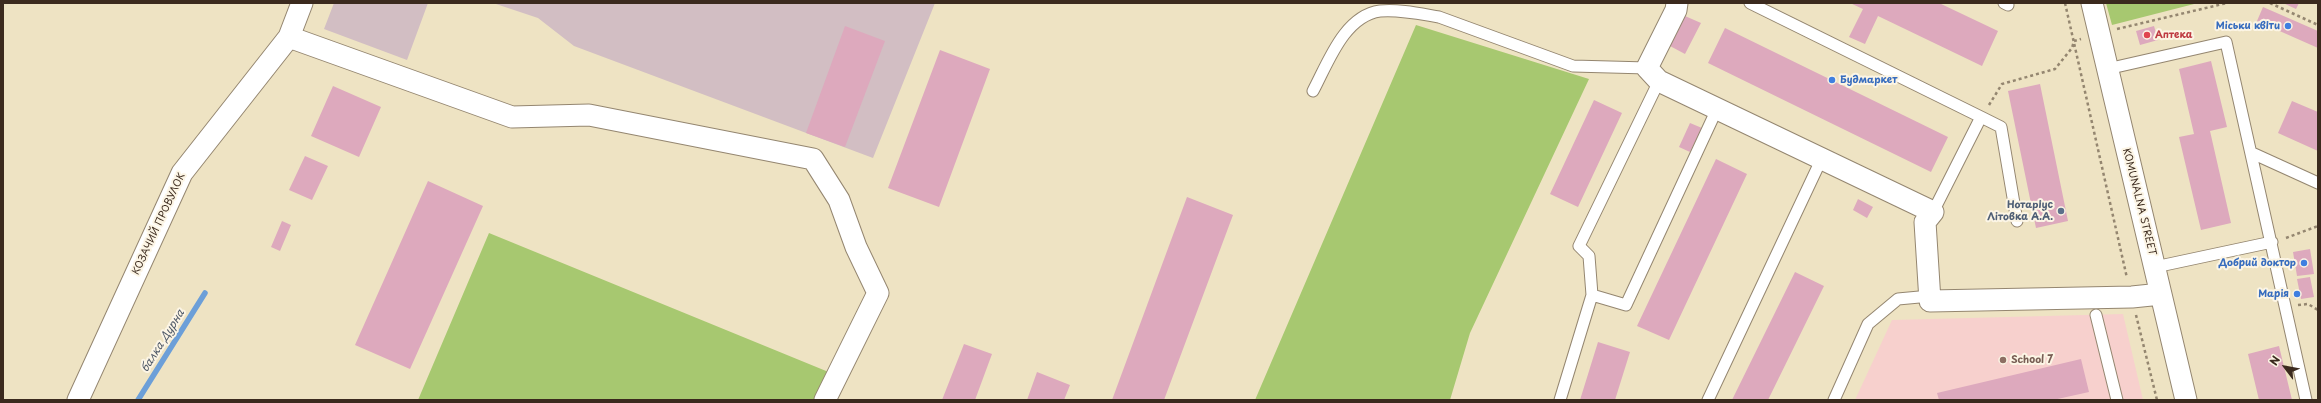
<!DOCTYPE html>
<html>
<head>
<meta charset="utf-8">
<style>
  body { margin:0 }
  #map { position:relative; width:2321px; height:403px; overflow:hidden; background:#eee3c3; font-family:"Playpen Sans",sans-serif }
  canvas { display:block }
  .frame { position:absolute; inset:0; border:4px solid #3b2a1e; pointer-events:none }
  .north { position:absolute; left:2265px; top:347px; width:40px; height:40px; -webkit-text-stroke:3px #fcf5e5; paint-order:stroke; rotate:302deg; font-size:11px; font-weight:700; line-height:16px; text-align:center; color:#3b2a1e }
  .north::after { content:''; display:block; margin:auto; width:14px; height:18px; background:#3b2a1e; clip-path:polygon(50% 0,100% 100%,50% 72%,0 100%) }
</style>
</head>
<body>
<div id="map">
<canvas width="2321" height="403"></canvas>
<div class="frame"></div>
<div class="north">N</div>
</div>
<script>
const g = document.querySelector('canvas').getContext('2d');
g.lineJoin = 'round';
function fillPath(path, color) { g.fillStyle = color; g.fill(path, 'evenodd'); }
function strokePath(path, color, width, dash) { g.strokeStyle = color; g.lineWidth = width; g.lineCap = dash ? 'butt' : 'round'; g.setLineDash(dash || []); g.stroke(path); }
function write(font, color, halo, rows, align = 'center') {
  g.font = font + ' "Playpen Sans",sans-serif'; g.lineWidth = 4; g.setLineDash([]); g.textBaseline = 'middle'; g.strokeStyle = halo; g.fillStyle = color; for (const [text, x, y, turn = 0] of rows) {
    g.save(); g.translate(x, y); g.rotate((+turn || 0) * Math.PI / 180); g.textAlign = isNaN(turn) ? turn : align; if (halo) g.strokeText(text, 0, 0); g.fillText(text, 0, 0); g.restore();
  }
}
const built = new Path2D(`
  M2123,314L2143,400H1855L1892,320Z`);
const industrial = new Path2D(`
  M334,3H428L407,60L324,29Z
  M493,3H935L873,158L574,46L538,18Z`);
const green = new Path2D(`
  M2106,3H2198L2112,25Z
  M1416,25L1589,79L1470,333L1450,400H1255Z
  M489,233L831,373L817,400H418Z`);
const stream = new Path2D(`
  M138,400L205,293`);
const building = new Path2D(`
  M1850,3H1939L1998,31L1982,66L1878,16L1865,44L1849,37L1863,9Z
  M2283,3H2299L2296,9Z
  M2263,7L2318,31V48L2257,21Z
  M1685,16L1701,23L1685,54L1670,46Z
  M845,26L885,41L845,147L806,133Z
  M2154,26L2158,40L2140,45L2136,31Z
  M1725,28L1948,137L1931,172L1708,63Z
  M940,50L990,69L939,207L888,188Z
  M2211,61L2227,127L2210,131L2231,223L2201,230L2179,137L2194,134L2179,69Z
  M2040,84L2068,221L2036,228L2008,91Z
  M333,86L381,107L359,157L311,136Z
  M1594,100L1622,113L1578,207L1550,194Z
  M2292,101L2318,112V151L2278,133Z
  M1690,123L1702,128L1690,152L1679,147Z
  M305,156L328,166L312,200L289,190Z
  M1716,159L1747,174L1669,340L1637,326Z
  M428,181L483,206L410,369L355,345Z
  M1187,197L1233,215L1164,400H1112Z
  M1858,199L1873,207L1867,218L1853,210Z
  M282,221L291,225L280,251L271,247Z
  M2310,249L2314,274L2297,276L2293,252Z
  M1795,272L1824,286L1768,400H1732Z
  M2310,277L2314,297L2301,299L2297,279Z
  M1598,342L1630,352L1615,400H1580Z
  M964,344L992,354L975,400H942Z
  M2279,346L2292,400H2259L2248,354Z
  M2081,359L2089,392L2053,400H1939L1937,393Z
  M1037,372L1070,385L1064,400H1027Z`);
const path = new Path2D(`
  M2065,3L2127,278
  M2270,3L2318,25
  M2117,29L2227,3
  M1989,105L2002,84L2055,69L2072,48L2074,41L2081,39
  M2286,238L2318,226
  M2298,305L2308,304L2318,310
  M2136,315L2157,400`);
const lane = new Path2D(`
  M1750,3L1981,117L1933,212
  M2004,3L2008,5
  M2107,69L2226,42L2306,400
  M1313,91C1328,63 1344,16 1380,11C1399,9 1421,14 1439,17L1573,66L1647,68
  M1981,117L2001,127L2017,221
  M2252,153L2318,183
  M2155,267L2272,242
  M1592,295L1589,256L1579,246L1659,81
  M2096,315L2117,400
  M1560,400L1592,295L1626,305L1717,109
  M1708,400L1822,158
  M1834,400L1868,324L1898,299L1930,296`);
const street = new Path2D(`
  M1677,3L1676,10L1647,68L1659,81L1933,212L1925,222L1930,301L2132,297L2161,294
  M2092,3L2186,400
  M289,37L512,117L589,115L813,159L839,200L856,247L878,293L825,400
  M78,400L182,173L289,37L302,3`);
const markers = [
  [2288,26,4,"#3f7fe0"],
  [2147,35,4,"#e0444e"],
  [1832,80,4,"#3f7fe0"],
  [2061,211,4,"#5c6f8a"],
  [2304,263,4,"#3f7fe0"],
  [2297,294,4,"#3f7fe0"],
  [2003,360,4,"#8d6e63"]
];
const shopNames = [
  ["Міськи квіти",2280,26],
  ["Будмаркет",1840,80,"left"],
  ["Добрий доктор",2296,263],
  ["Марія",2289,294]
];
const healthNames = [
  ["Аптека",2155,35]
];
const streetNames = [
  ["KOMUNALNA STREET",2139,202,76],
  ["КОЗАЧИЙ ПРОВУЛОК",159,224,-65]
];
const serviceNames = [
  ["Нотаріус",2053,205],
  ["Літовка А.А.",2053,217]
];
const educationNames = [
  ["School 7",2011,360]
];
const waterNames = [
  ["балка Дурна",163,341,-58]
];
fillPath(built, '#f7d0cd');
fillPath(industrial, '#d2bec3');
fillPath(green, '#a7c870');
strokePath(stream, '#6c9fd8', 5.5);
fillPath(building, '#dda9bd');
strokePath(lane, '#948670', 13);
strokePath(street, '#948670', 23);
strokePath(path, '#948670', 2.5, [3, 3]);
strokePath(lane, '#fff', 11);
strokePath(street, '#fff', 21);
for (const [x, y, r, color] of markers) { const dot = new Path2D(); dot.arc(x, y, r, 0, 2 * Math.PI); g.fillStyle = color; g.fill(dot); strokePath(dot, '#fcf5e5', 1.5); }
write('bold 10px', '#366cbe', '#fcf5e5', shopNames, 'right');
write('bold 10px', '#be3a42', '#fcf5e5', healthNames, 'left');
write('10px', '#3b2a1e', '#fcf5e5', streetNames);
write('bold 10px', '#4e5e75', '#fcf5e5', serviceNames, 'right');
write('bold 10px', '#785e54', '#fcf5e5', educationNames, 'left');
write('italic 11px', '#4f5968', '#fcf5e5', waterNames);
</script>
</body>
</html>
